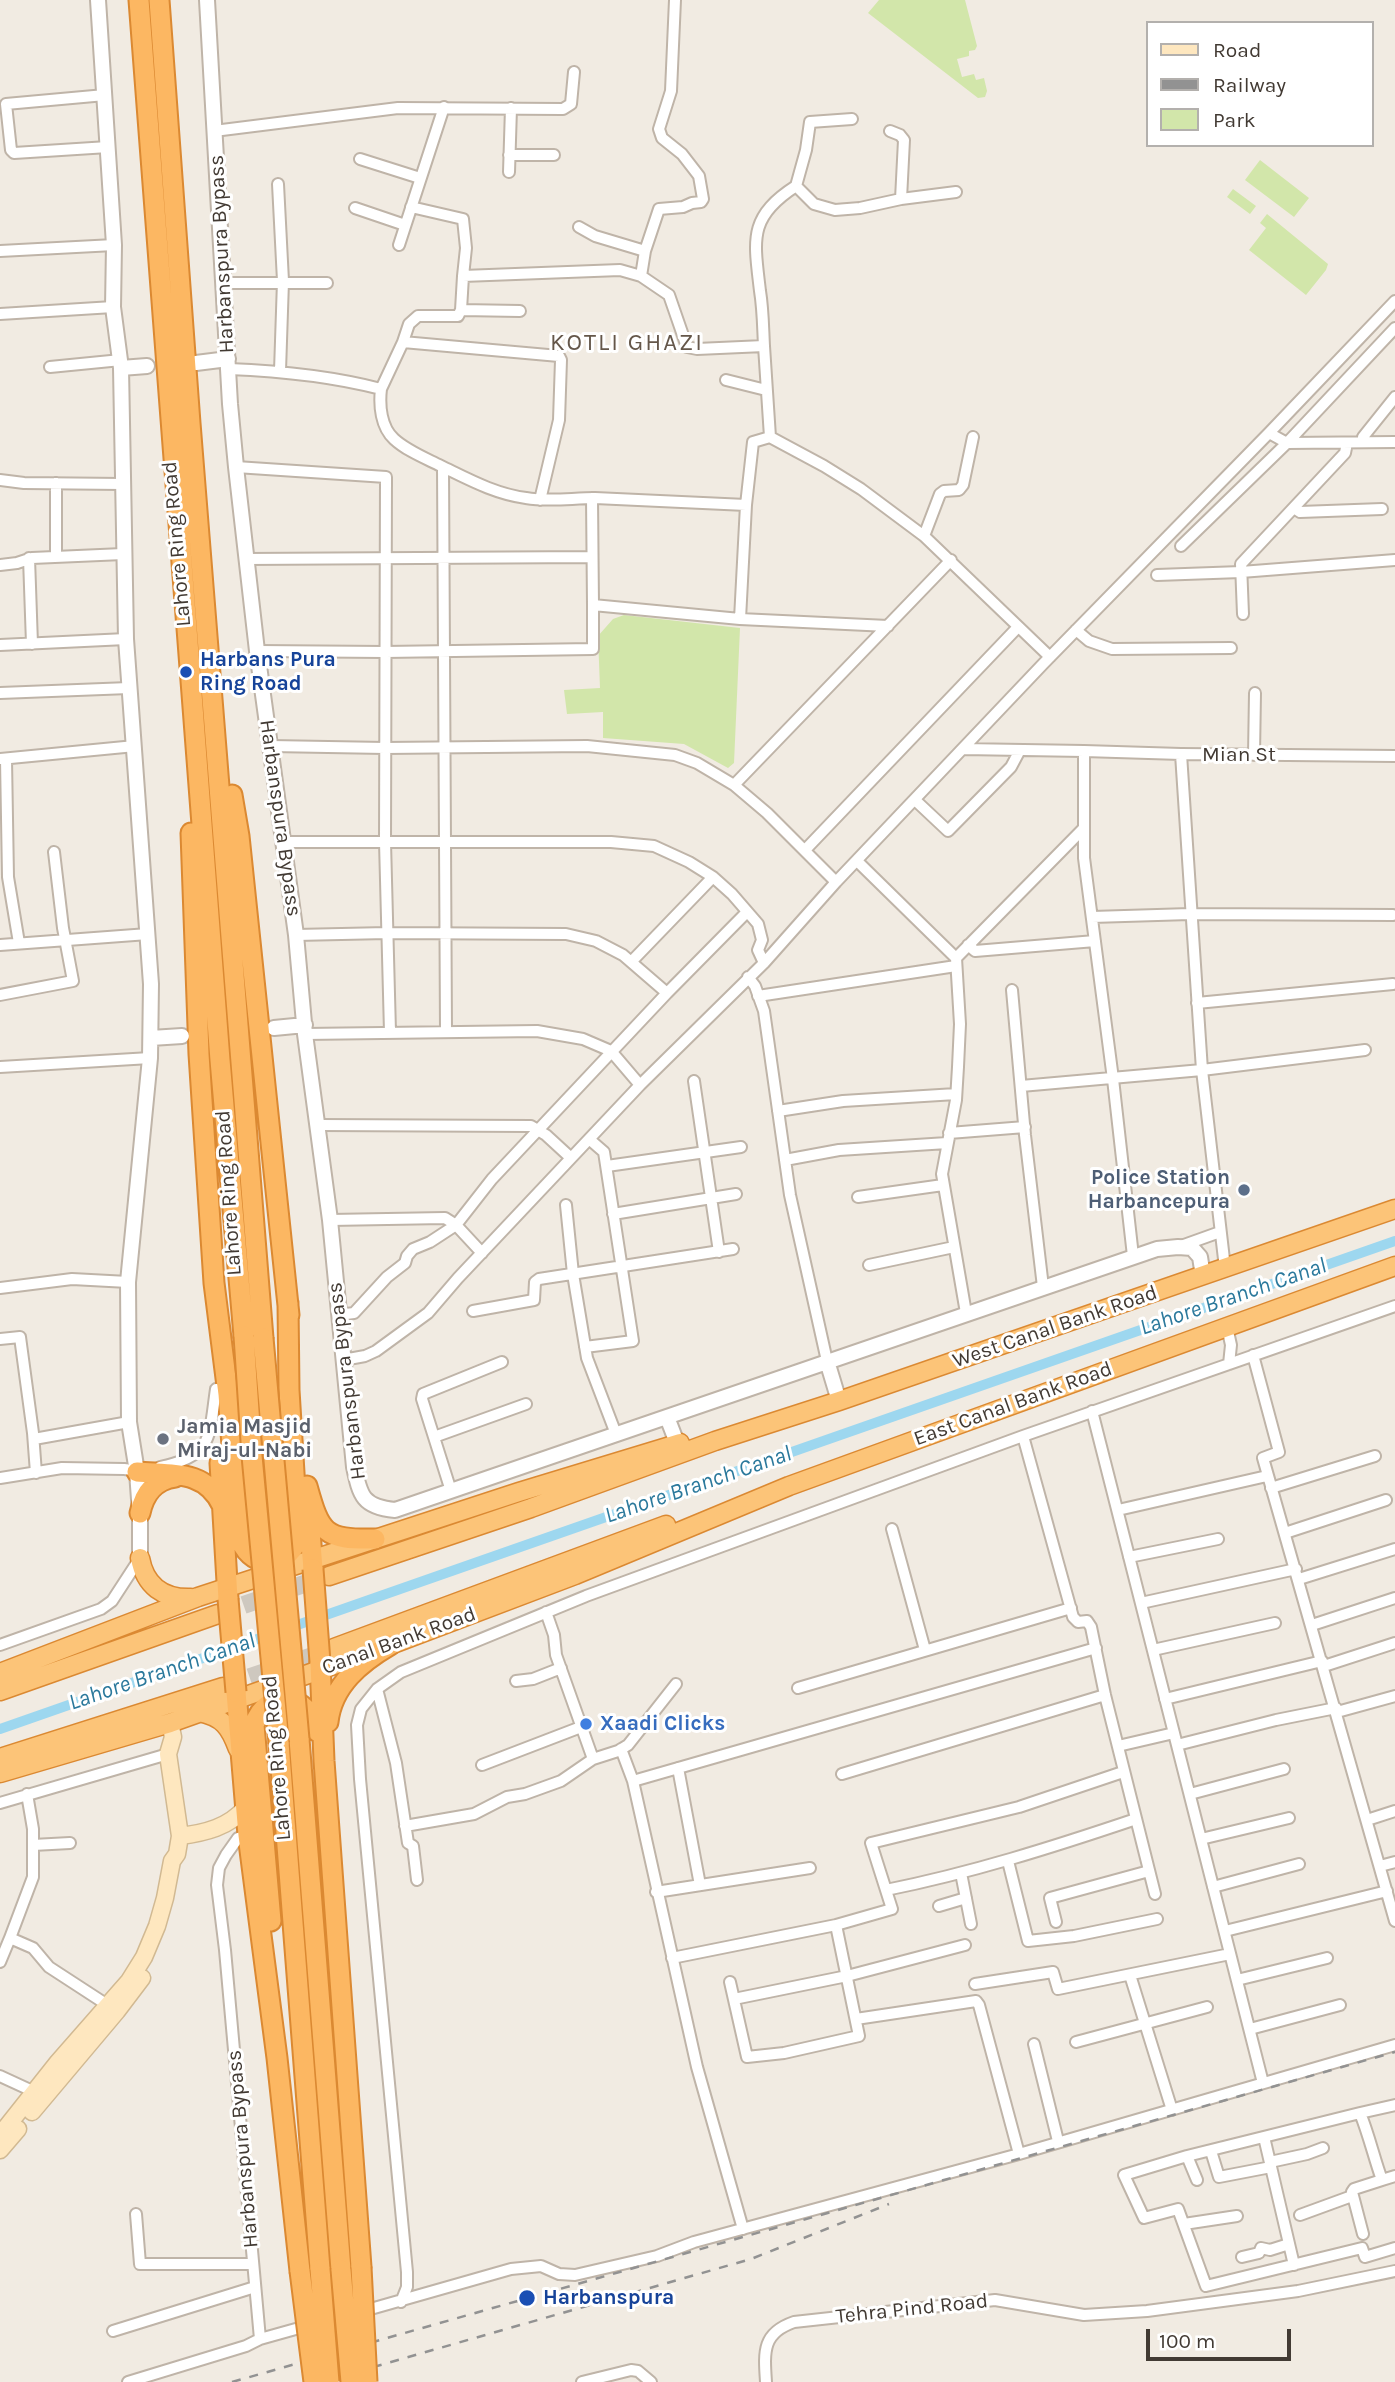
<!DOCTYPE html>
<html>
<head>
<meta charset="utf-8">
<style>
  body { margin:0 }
  #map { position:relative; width:1395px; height:2382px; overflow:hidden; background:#f1ebe2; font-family:Karla,sans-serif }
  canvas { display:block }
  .legend { position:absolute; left:1146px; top:21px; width:228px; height:126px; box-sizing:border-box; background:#fff; border:2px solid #b3b0ad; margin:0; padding:9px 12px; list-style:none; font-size:21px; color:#423a33 }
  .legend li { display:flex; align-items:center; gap:14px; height:35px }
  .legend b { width:35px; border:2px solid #b3b0ad }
  .scale { position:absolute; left:1146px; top:2329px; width:145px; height:32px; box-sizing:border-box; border:4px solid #423a33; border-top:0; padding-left:9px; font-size:21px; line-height:24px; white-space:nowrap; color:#423a33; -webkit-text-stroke:5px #fff; paint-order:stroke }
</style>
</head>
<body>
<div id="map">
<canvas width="1395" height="2382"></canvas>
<ul class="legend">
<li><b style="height:9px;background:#fee7bf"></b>Road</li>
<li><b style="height:9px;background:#929292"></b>Railway</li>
<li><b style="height:19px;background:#d2e6aa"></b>Park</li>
</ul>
<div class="scale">100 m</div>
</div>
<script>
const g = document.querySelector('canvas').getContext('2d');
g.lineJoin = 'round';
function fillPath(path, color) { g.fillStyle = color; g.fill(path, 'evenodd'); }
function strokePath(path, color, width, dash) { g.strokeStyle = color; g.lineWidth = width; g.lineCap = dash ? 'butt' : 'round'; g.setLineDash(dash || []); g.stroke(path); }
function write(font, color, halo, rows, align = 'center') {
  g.font = font + ' Karla,sans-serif'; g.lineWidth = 6; g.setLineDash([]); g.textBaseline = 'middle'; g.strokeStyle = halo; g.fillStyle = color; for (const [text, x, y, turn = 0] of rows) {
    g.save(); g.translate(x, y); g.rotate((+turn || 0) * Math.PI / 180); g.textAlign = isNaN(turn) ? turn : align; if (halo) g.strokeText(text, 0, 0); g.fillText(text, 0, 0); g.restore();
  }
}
const green = new Path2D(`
  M879,0H965L977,46L975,50L969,51V56L957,59L962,77L974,74L976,80L984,78L987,91L985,97L978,98L868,13Z
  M1260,160L1309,198L1294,217L1245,180Z
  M1233,189L1256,206L1250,214L1227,197Z
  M1267,214L1328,264L1326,270L1306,295L1249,250L1266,228L1260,223Z
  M624,615L740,628L734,763L728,768L684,744L603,738V712L567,714L564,690L600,688L598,636L613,619Z`);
const canal = new Path2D(`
  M0,1729L1395,1241`);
const trunkTunnel = new Path2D(`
  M218,1614L327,1576
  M224,1686L330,1650`);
const minor = new Path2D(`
  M105,95L6,104L11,150L14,153L108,147
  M214,131L398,108L563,109L571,104L574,72
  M890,131L900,135L904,140L901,199
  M509,155H554
  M360,159L420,178
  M509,172L511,108
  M278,184L283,281L280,371
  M796,186L814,204L835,210L860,208L901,199L956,192
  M411,207L463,219L466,248L463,276
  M355,208L405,225
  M579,227L595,236L645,251
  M399,245L444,107
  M0,251L114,245
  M641,276L645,251L659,209L683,207L692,203L701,202L703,199L699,176L682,154L662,138L659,129L671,91L675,0
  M224,283H327
  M461,310L520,311
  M0,314L113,307
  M403,342L409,324L418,316H458L461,310L463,276L620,270L641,276L669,295L687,347L697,349L764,346L770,437
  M764,346C763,327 763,309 760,291C754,239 748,217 796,186L806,150L810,122L852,119
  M50,367L121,360
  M229,369C280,371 331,376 381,389C379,406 381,427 394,439C407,451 425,458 441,466C468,479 495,494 526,498C549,502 572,498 595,498C645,500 696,503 746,505L753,442L770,437L824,466L861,489L924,536L1050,657
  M726,380L766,390
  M381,389L403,342L559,356L561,360L559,420L540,500
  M1269,433L1287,443L1395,442
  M1363,442V437L1395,397
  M236,467L386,477L385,842L390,1032
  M443,467L446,1031
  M0,480L24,483L123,484
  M592,498L593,605
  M1294,508L1300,512L1382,509
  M924,536L940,494L944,491L959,490L963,485L973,437
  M1181,546L1287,443L1395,328
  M56,557V483
  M29,558L32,644
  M245,559L592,557
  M0,565L17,563L32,558L123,554
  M1157,575L1241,572L1395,560
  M1243,614L1241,564L1345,453L1347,443
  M740,619L746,505
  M1076,630L1089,641L1112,649L1231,648
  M0,645L126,639
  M257,651L385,652L593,649V605L740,619L888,626
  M0,693L129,688
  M271,746L385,748L587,746L675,755L697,763L734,785L767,813L836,882
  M963,749L1084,751V858L1113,1079L1133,1256
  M1084,751L1181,754L1395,756
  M1181,754L1202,1070L1225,1268
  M1254,755L1255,693
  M0,759L135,746
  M6,759L8,877L19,943
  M734,785L951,560
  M915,800L948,831L1011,767L1020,750
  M283,842H611L654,846L689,862L713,877L732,894L758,924L762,940L758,950L764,963
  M805,850L1018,627
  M857,861L956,958L960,1024L958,1067L956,1100L942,1174L966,1313
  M1092,917L1190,914L1393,915
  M296,935L387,933L566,934L596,941L623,955L667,993L492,1179L456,1225L430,1242L413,1249L407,1256L405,1263L387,1277L354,1313L338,1315
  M0,945L148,934
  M968,945L975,951L1095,941
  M956,958L1084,828
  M631,962L713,877
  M748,977L755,986L764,1011L790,1195L827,1361
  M1012,990L1025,1135L1043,1287
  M667,993L747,912
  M0,995L73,981L63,928L54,852
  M758,996L956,966
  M1197,1003L1393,984
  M305,1034L537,1031L583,1039L611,1051L640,1085
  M0,1067L150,1058
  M694,1081L719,1252
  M1021,1086L1202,1070L1365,1050
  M778,1111L843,1101L956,1094
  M319,1125L531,1126L546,1135L571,1158
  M949,1133L1025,1127
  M785,1160L839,1150L947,1143
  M607,1166L741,1147
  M858,1197L943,1185
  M566,1205L573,1274L587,1358L616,1434
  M613,1214L736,1194
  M330,1220L445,1218L456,1225L482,1253
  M1181,1246L1220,1232
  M869,1265L954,1247
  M0,1288L72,1279L128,1282
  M473,1311L534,1300L535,1282L539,1279L733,1249
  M1227,1327L1231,1345L1229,1364
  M0,1339L20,1337L33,1433L36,1473
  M585,1347L633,1341L604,1152L589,1139
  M1253,1355L1279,1452L1263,1458L1395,1921
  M343,1360L365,1356L376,1351L428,1313L458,1278L640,1085L764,963L836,882L1043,664L1269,433L1395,301
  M1092,1411L1263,2083
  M1023,1436L1073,1617L1078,1622L1087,1621L1091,1627L1105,1695L1155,1894
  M434,1437L526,1404
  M34,1439L129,1422
  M160,1467C214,1456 209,1436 216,1389
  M0,1478L62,1468L124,1469L141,1471
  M1271,1488L1375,1456
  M451,1491L422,1399L423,1394L502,1362
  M1118,1510L1267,1476
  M892,1529L925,1650
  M1285,1533L1386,1500
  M1129,1557L1218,1539
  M1299,1579L1395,1549
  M1141,1603L1296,1569
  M1312,1625L1395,1598
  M0,1645L101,1609L112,1601L140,1558
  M1153,1650L1275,1623
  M1324,1666L1395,1643
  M516,1681L533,1679L561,1668
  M798,1688L1071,1608
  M377,1689L396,1763L408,1843L413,1846L417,1880
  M1165,1699L1322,1661
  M1337,1712L1395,1696
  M1177,1745L1276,1720L1336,1708
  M1118,1746L1174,1733
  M621,1749L633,1781
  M593,1759L618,1751L628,1745L676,1684
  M482,1765L581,1727
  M678,1768L700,1885
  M842,1774L1105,1695
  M1190,1794L1284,1769
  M0,1803L168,1754
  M1367,1820L1395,1811
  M405,1826L474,1814L507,1797L525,1794L561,1781L593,1759L556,1655L554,1635L546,1612
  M248,1835L238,1838L226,1855L219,1868L217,1885L225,1950L260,2339
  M1201,1839L1289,1818
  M33,1845L70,1843
  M1008,1861L1028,1941L1074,1936L1157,1919
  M1380,1866L1395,1862
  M961,1873L971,1924
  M1213,1887L1299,1864
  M886,1890C971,1873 1053,1847 1136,1819
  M656,1892L810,1868
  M939,1906L966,1898
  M1056,1922L1050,1898L1149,1871
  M1225,1931L1387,1891
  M10,1938L33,1877V1829L27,1794
  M672,1958L836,1925L892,1909L871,1843L1019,1807L1123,1772
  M0,1962L10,1938L33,1948L49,1967L112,2008
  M1130,1975L1172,2110
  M1237,1980L1327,1958
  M730,1982L747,2057L784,2053L859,2036L836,1925
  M975,1984L1053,1972L1058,1989L1230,1954
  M734,1999L847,1976L965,1945
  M856,2019L976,2001L979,2005L1019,2154
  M1250,2029L1340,2005
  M1076,2042L1207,2007
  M1034,2044L1058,2141
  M0,2076L39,2094
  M1395,2105L1360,2113C1369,2135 1374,2158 1382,2180L1395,2176
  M1360,2113L1187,2156L1124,2175L1144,2218L1178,2209L1206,2286L1362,2248L1365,2257L1395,2248
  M1264,2137L1294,2265
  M1211,2151L1219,2177L1271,2167
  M1187,2156L1197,2180
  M1270,2162L1307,2154L1323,2148
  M136,2214L140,2264H253
  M1300,2215L1352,2196
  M1184,2224L1237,2216
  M743,2229L697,2067L633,1781L1096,1648
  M1363,2234L1352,2192L1354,2189L1382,2180
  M1242,2257L1259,2253L1261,2248L1270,2250L1289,2244
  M401,2302L407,2287V2272L360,1779L357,1725L361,1709L377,1689L401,1672L586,1596L1023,1436L1395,1306
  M360,2312L511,2269L541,2266L559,2274L575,2275L657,2256L694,2242L1019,2154L1395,2045
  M113,2331L255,2287
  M128,2382L246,2346L260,2339L310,2325
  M582,2382L631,2370L638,2371L651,2382
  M766,2382C764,2352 762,2333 794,2322L995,2300L1084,2315L1147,2311L1298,2291L1395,2271`);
const tertiary = new Path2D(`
  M98,0L114,245L113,307L121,368L126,639L151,984L150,1058L128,1282L129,1422L137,1472L140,1513V1558
  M207,0L230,404L236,467L257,651L296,935L305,1034L330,1220L354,1467C360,1496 363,1507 395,1510L1157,1249L1178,1247L1192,1248L1200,1257L1203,1276
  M196,363L228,359
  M121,368L147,366
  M274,1028L305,1025
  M151,1038L182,1036
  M827,1361L839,1401
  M667,1417L677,1443`);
const secondary = new Path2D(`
  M180,1836C205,1833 229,1827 245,1808
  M32,2112L117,2011L142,1978
  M0,2135L58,2062L129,1981L144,1957L157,1926L165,1898L172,1861L177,1854L180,1836L168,1754L173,1737L170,1723
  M0,2150L18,2129`);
const trunk = new Path2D(`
  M140,1558C145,1586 163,1599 191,1598
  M329,1576L531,1508L715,1441L839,1401L1395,1209
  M334,1648L666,1525
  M0,1673L198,1597L519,1492L680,1443
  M0,1691L218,1614
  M199,1712C223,1717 230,1727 238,1749
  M0,1758L223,1687
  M0,1773L170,1723L390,1645L575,1575L789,1486L1395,1266`);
const motorway = new Path2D(`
  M139,0L220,1060L244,1336
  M159,0L190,423L263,1338
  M232,795L239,836L289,1315
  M191,833L199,1054L214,1283L228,1394L239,1535C248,1569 285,1571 298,1539L289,1390L288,1303
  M220,1463L228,1599
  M137,1472C171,1475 205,1469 222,1505
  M307,1486C320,1533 324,1540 375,1539
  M140,1513C144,1494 154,1480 175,1477
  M309,1519L313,1569
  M320,1662L324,1761L361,2267
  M236,1692L248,1835L277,2058L300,2271
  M328,1722C332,1685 361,1662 390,1645
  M299,1739L341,2270
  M279,1743L320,2269
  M271,1921L254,1725C268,1686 309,1694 318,1732`);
const rail = new Path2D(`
  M232,2382L1395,2052
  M321,2382L751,2259L889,2204`);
const motorwayBridge = new Path2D(`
  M244,1336L252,1456L279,1743
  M263,1338L299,1739
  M313,1569L320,1662
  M228,1599L236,1692
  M361,2267L367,2382
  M320,2269L329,2382
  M341,2270L351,2382
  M300,2271L314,2382`);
const markers = [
  [186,672,7,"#1a4fb4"],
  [1244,1190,7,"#5c6f8a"],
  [163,1439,7,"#6b7280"],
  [586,1724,7,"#3f7fe0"],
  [527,2298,9,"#1a4fb4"]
];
const streetNames = [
  ["Harbanspura Bypass",222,254,-93],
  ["Lahore Ring Road",177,544,-95],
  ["Mian St",1239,755],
  ["Harbanspura Bypass",280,818,82],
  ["Lahore Ring Road",229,1193,-94],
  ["West Canal Bank Road",1055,1327,-19],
  ["Harbanspura Bypass",347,1381,-97],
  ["East Canal Bank Road",1013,1404,-20],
  ["Canal Bank Road",399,1641,-20],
  ["Lahore Ring Road",277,1758,-95],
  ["Harbanspura Bypass",243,2149,-95],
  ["Tehra Pind Road",912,2309,-6]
];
const transitNames = [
  ["Harbans Pura",200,660],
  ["Ring Road",200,684],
  ["Harbanspura",543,2298]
];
const serviceNames = [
  ["Police Station",1230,1178],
  ["Harbancepura",1230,1202]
];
const worshipNames = [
  ["Jamia Masjid",177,1427],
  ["Miraj-ul-Nabi",177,1451]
];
const shopNames = [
  ["Xaadi Clicks",600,1724]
];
const waterNames = [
  ["Lahore Branch Canal",1233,1297,-19],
  ["Lahore Branch Canal",698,1485,-19],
  ["Lahore Branch Canal",162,1672,-19]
];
const quarterNames = [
  ["KOTLI GHAZI",627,343]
];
fillPath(green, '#d2e6aa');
strokePath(canal, '#9dd7ef', 10);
strokePath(trunkTunnel, '#cec8bf', 18, [18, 9]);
strokePath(minor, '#bfb4a8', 14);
strokePath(tertiary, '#bfb4a8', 18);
strokePath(secondary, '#d1b992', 19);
strokePath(trunk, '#db8932', 21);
strokePath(motorway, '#db8932', 23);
strokePath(minor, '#fff', 10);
strokePath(tertiary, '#fff', 14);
strokePath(secondary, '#fee7bf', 16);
strokePath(trunk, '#fcc478', 18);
strokePath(motorway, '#fcb762', 19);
strokePath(rail, '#929292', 2.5, [9, 9]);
strokePath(motorwayBridge, '#db8932', 23, []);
strokePath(motorwayBridge, '#fcb762', 19);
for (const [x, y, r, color] of markers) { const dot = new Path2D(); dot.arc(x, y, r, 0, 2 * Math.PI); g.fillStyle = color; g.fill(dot); strokePath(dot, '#fff', 2.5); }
write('21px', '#423a33', '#fff', streetNames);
write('bold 21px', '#164399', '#fff', transitNames, 'left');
write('bold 21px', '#4e5e75', '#fff', serviceNames, 'right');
write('bold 21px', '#5b616d', '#fff', worshipNames, 'left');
write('bold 21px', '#366cbe', '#fff', shopNames, 'left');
write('italic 23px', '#2b799c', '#fff', waterNames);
g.letterSpacing = '2px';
write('24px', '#65574a', '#fff', quarterNames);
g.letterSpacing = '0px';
</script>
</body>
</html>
